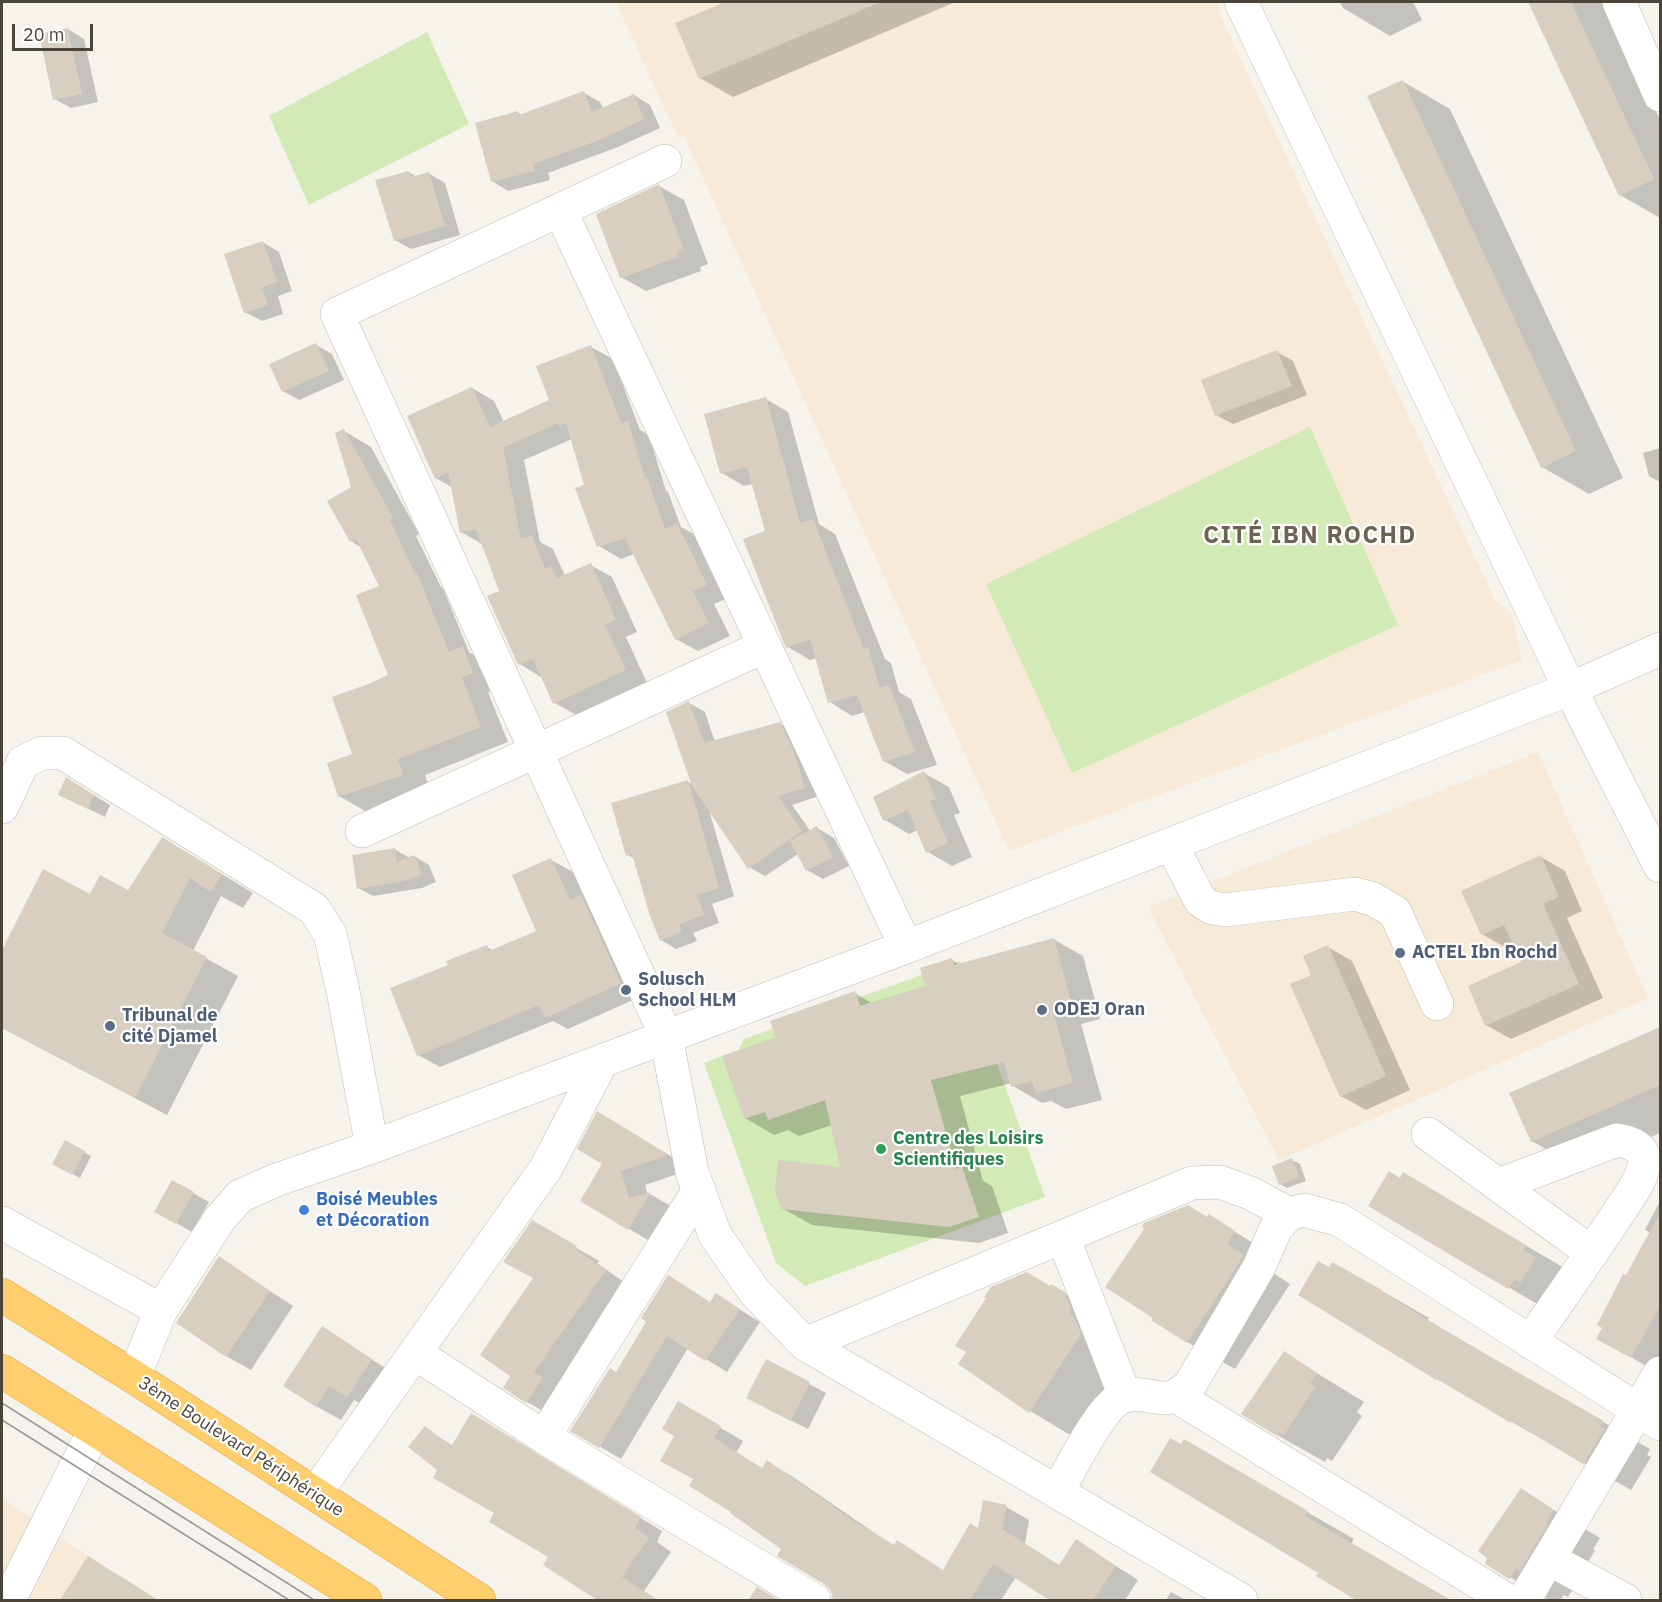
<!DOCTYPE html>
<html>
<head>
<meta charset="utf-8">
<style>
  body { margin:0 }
  #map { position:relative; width:1662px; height:1602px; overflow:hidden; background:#f6f3ec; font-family:"IBM Plex Sans",sans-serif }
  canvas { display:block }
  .frame { position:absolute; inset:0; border:3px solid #4b4439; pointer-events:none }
  .scale { position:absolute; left:12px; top:24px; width:81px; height:27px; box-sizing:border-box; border:3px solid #4b4439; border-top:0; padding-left:8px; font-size:18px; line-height:21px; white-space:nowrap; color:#4b4439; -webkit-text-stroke:4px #fff; paint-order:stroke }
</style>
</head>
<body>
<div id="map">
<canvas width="1662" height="1602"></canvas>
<div class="frame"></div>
<div class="scale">20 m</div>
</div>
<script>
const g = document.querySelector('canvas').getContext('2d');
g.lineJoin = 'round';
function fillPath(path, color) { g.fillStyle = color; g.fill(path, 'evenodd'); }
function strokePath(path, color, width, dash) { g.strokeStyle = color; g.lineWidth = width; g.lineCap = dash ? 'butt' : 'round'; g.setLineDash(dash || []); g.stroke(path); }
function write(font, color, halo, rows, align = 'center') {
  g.font = font + ' "IBM Plex Sans",sans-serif'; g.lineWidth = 4.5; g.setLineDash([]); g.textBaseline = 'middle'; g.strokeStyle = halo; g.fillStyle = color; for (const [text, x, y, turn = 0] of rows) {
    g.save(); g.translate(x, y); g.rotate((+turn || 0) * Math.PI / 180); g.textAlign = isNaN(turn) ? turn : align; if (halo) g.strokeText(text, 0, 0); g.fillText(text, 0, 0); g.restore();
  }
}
const commercial = new Path2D(`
  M616,2H1218L1220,15L1495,600L1512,614L1522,660L1009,851L684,136L678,138Z
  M1538,752L1648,998L1279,1160L1148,907Z
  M2,1498L81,1551L160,1600H2Z`);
const green = new Path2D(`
  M427,32L469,124L309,205L269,116Z
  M1310,427L1398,625L1072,773L986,584Z
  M960,961L1045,1197L805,1286L776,1263L704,1063L730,1053H737L744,1039Z`);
const shadow = new Path2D(`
  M720,2H952L953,3L733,97L700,78L722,5Z
  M1340,2H1413L1422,20L1390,36L1343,8Z
  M1529,2H1605L1660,120V218L1620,195Z
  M68,29L84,39L98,102L71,108L55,99Z
  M1402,81L1450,109L1623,478L1589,494L1542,467Z
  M584,93L600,102L603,109L634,95L650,105L660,128L618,147L548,173L550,180L508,191L492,181L518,113L522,115Z
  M409,172L417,177L428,173L445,183L460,235L411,249L395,240Z
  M659,186L684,200L708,264L700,267L701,271L646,291L621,277Z
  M262,242L279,252L292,291L278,296L283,314L262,321L245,312Z
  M316,345L332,354L344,380L299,400L283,391Z
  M591,347L613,359L640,430L649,435L666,491L668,492L681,527L699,537L728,598L714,604L730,636L698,651L676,639L634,554L621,559L599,546L585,485L572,439L524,460L540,542L553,549L565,576L590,565L612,577L637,632L626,637L647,683L576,715L555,703L541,677L520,664L501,591L482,544L461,532L453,488L436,478L472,388L494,401L504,422L551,401Z
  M1277,352L1293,361L1307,395L1233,424L1216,415Z
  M766,399L788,412L819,524L835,534L885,659L891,663L899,692L911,699L937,765L907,774L884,761L865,712L852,716L830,702L817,658L810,660L788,647L766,532L753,484L744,486L722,473Z
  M344,431L371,447L419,534L416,536L441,587L443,588L469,652L490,664L499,688L488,692L508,742L425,775L430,790L367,812L339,796L354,755L390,676L381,586L362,548L351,541L353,488Z
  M1660,448V482L1649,476L1643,453Z
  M689,703L705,712L715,742L779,723L795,732L819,796L792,805L811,832L817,828L834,838L849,866L823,879L807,870L798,854L765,876L749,867L709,810L734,896L712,904L719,923L693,933L697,941L676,949L661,940L635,859L628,855L688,782L693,784Z
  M924,773L949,787L960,813L954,815L972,857L952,866L928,852L918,830L909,834L885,820Z
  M82,788L110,805L105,817L60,795Z
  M394,849L410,858L414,856L429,865L436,882L422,888L373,896L358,888Z
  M194,857L253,893L243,908L221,896L193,951L238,976L167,1115L2,1028V953L44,871L91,896L129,892Z
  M1541,857L1565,871L1582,911L1567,918L1603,998L1511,1039L1486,1025L1523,963L1515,945L1506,948L1482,934Z
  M551,860L573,872L585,899L603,910L642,996L568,1029L553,1021L440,1067L418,1055L450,966L487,947L494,951L538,931Z
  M1053,939L1083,956L1100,1019L1081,1024L1102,1100L1066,1109L1051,1101L1042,1103L1013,1086L1012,1083L960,1096L983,1181L992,1186L1008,1233L979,1243L812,1225L782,1208L842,1169L832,1125L799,1136L788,1130L774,1135L745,1118L778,1038L855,993L873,1004L927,987L952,960L960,965Z
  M1328,947L1352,961L1410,1090L1366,1110L1341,1096L1313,975Z
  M1660,1028V1133L1579,1168L1532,1141L1511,1093Z
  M622,1127L692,1169L645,1185L648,1195L650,1194L674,1208L653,1243L582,1201Z
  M66,1142L91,1156L80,1178L54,1164Z
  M1292,1160L1300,1164L1306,1181L1287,1188L1280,1184Z
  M1403,1174L1573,1273L1556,1315L1370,1206L1400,1180Z
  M173,1182L209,1202L192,1232L156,1211Z
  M1660,1201V1374L1598,1338L1627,1277L1651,1233L1645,1230Z
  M1209,1216L1281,1260L1273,1273L1290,1284L1235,1369L1187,1342Z
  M532,1222L599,1261L597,1263L628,1285L550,1415L527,1402L512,1376L535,1278Z
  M219,1258L293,1306L251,1370L226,1356Z
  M1052,1286L1099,1313L1128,1362L1077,1439L1030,1411L968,1352L988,1298Z
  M1382,1291L1429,1318L1428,1320L1466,1343L1650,1449L1647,1455L1651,1457L1631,1490L1437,1379L1300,1295Z
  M716,1295L760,1322L727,1372L688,1348L621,1459L572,1430L617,1374L648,1321L711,1303Z
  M322,1328L395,1374L372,1410L354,1400L341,1420L316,1406Z
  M1284,1353L1364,1402L1357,1412L1362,1416L1332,1461L1327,1458L1325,1462L1277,1435Z
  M766,1361L826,1393L808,1429L764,1407Z
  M678,1403L743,1441L736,1453L763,1469L767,1462L790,1475L895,1547L944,1571L979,1530L1006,1507L1029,1520L1025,1544L1060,1566L1077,1541L1138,1580L1125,1600H1051L1016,1577L1001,1600H834L831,1590L783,1549L695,1479L676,1435Z
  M425,1428L453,1446L508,1436L662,1531L657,1542L671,1552L644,1591L658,1600H600L545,1564L550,1556L439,1470Z
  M1184,1441L1354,1539L1351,1544L1451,1600H1359L1318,1576L1320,1573L1181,1446Z
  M1521,1490L1600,1538L1593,1549L1595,1550L1568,1597L1564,1595L1560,1600H1549L1487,1564Z
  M89,1558L121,1577L157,1600H62Z
  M1171,1592L1186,1600H1166Z`);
const building = new Path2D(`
  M725,2H881L699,79L675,23Z
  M1528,2H1571L1654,179L1619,196Z
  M68,28L82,94L53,100L39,34Z
  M1403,80L1576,451L1541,468L1367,96Z
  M584,91L592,112L634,94L644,119L602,139L533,164L535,171L491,182L475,123L518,111L519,115Z
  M409,171L411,177L429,172L445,226L394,241L375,180Z
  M659,184L684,250L676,253L678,257L620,278L596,214Z
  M263,241L277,282L262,287L268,305L244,313L224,254Z
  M316,343L329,371L282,392L269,364Z
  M591,345L621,423L628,421L645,478H647L665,529L677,523L707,585L693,591L709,623L675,640L625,538L597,547L575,488L584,485L566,423L559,426L558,423L503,448L521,539L532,535L545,569L551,566L557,578L591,563L616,620L605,625L626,670L553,704L533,659L518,665L487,596L499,591L476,529L460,533L448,472L435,479L407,416L472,387L490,427L549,400L536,366Z
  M1277,350L1292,386L1215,416L1201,380Z
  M766,397L800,523L813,519L864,649L868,648L880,688L889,685L915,752L883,762L857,695L828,703L810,639L786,648L783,641L743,539L765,531L747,467L720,474L704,414Z
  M344,429L393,518L390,520L414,572L416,571L449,652L463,646L473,673L462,677L481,727L398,759L403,775L338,797L327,763L352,754L332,697L371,683L388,675L356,595L379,586L356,539L350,542L327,501L351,487L335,433Z
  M689,701L704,743L780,722L794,752L805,788L778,796L802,831L748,869L692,786L666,712Z
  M924,771L936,799L930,801L948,843L926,853L908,810L883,821L873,797Z
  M66,777L94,795L88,809L58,795Z
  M688,780L719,888L697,895L704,915L679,924L682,932L660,941L650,916L632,854L626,856L611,803Z
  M817,826L833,857L806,871L790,841Z
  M162,837L222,874L211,892L190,878L162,933L207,957L135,1098L2,1028V950L43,869L90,894L100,875L128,890Z
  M395,848L397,862L414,855L422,874L408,880L357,889L352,855Z
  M1541,855L1559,897L1543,904L1579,984L1485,1026L1468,986L1521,962L1504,925L1481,935L1461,891Z
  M551,858L570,900L581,895L621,983L545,1018L539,1005L417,1056L390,988L448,965L446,961L487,945L489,951L536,931L512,875Z
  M1054,938L1071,1002L1052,1008L1073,1083L1036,1093L1032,1081L1011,1087L1004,1062L931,1080L956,1169L962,1167L979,1217L949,1227L781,1209L775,1190L778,1160L840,1167L825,1100L768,1120L765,1112L744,1119L722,1056L776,1037L770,1021L855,991L860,1006L925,986L920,968L952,958L954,965Z
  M1328,945L1386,1076L1340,1097L1290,984L1311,975L1303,956Z
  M1660,1027V1085L1531,1142L1509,1093Z
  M597,1111L669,1155L621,1171L629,1198L651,1192L628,1230L580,1201L602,1164L577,1149Z
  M65,1140L85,1151L72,1175L52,1164Z
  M1292,1158L1299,1177L1279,1185L1272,1166Z
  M1389,1171L1400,1178L1403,1172L1526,1245L1523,1250L1536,1257L1521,1282L1514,1280L1508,1289L1368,1206Z
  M172,1180L194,1192L176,1224L154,1212Z
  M1188,1205L1207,1217L1209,1214L1235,1231L1227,1244L1244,1255L1187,1343L1151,1320L1153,1318L1105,1287L1144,1229L1142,1227L1144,1223Z
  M1660,1213V1306L1631,1358L1596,1339L1602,1328L1597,1325L1623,1274L1626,1275Z
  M532,1220L577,1246L575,1249L606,1270L534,1372L543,1378L526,1403L503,1388L510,1376L480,1355L533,1278L503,1262Z
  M219,1256L270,1291L226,1357L176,1323Z
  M1318,1261L1329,1267L1332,1262L1382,1290V1291L1422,1317L1496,1360L1604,1421L1600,1426L1605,1429L1583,1464L1512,1421L1511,1423L1437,1379L1436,1380L1298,1295Z
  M1027,1272L1050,1286L1051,1284L1065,1292L1071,1310L1069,1314L1074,1317L1081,1334L1029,1413L958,1364L966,1352L955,1346L986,1298L984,1297L991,1287Z
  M668,1275L710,1302L716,1293L740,1309L705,1361L667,1336L599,1448L570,1431L610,1368L616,1372L646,1322L641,1318Z
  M322,1326L372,1359L347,1397L329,1386L316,1407L283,1386Z
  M1284,1351L1317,1373L1310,1384L1315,1387L1284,1435L1279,1432L1277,1436L1241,1414Z
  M766,1359L810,1382L791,1421L746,1398Z
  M678,1401L721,1426L714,1438L762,1468L767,1460L851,1519L894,1545L897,1540L943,1570L970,1523L978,1528L983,1500L1007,1505L1002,1529L1059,1565L1076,1539L1116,1566L1093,1600H1049L993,1564L970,1600H833L831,1591L824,1584L777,1556L781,1549L730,1513L731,1512L689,1486L693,1479L660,1461L674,1436L662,1429Z
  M471,1413L641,1517L635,1528L649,1538L622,1577L658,1600H597L543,1565L548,1557L489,1522L494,1513L433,1478L437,1470L408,1447L425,1426L451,1447Z
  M1170,1438L1181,1444L1184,1439L1308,1511L1305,1516L1450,1600H1356L1316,1576L1318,1573L1150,1472Z
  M1521,1488L1554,1510L1547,1521L1549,1522L1520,1571L1516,1569L1509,1579L1485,1564L1487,1558L1478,1551Z
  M88,1556L156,1600H60Z
  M757,1587L779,1600H748Z`);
const minor = new Path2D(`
  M1241,2L1570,689L1660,866
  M1619,2L1660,95
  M665,161L337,314L666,1036L692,1172L715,1235L754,1291L805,1344L1241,1600
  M560,210L906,947
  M2,807L23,762L42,753H63L314,909L330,934L343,991L372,1147
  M362,831L765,646
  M1171,844L1200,900L1210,907L1225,910L1355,894L1373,899L1395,912L1437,1004
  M1428,1134L1592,1253
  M1499,1185L1617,1140C1630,1142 1646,1147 1644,1164C1642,1181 1628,1198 1619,1212C1590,1256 1560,1299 1530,1342
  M2,1223L161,1310
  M1063,1237L1125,1396
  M805,1344L1192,1183L1220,1182L1250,1193L1289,1214
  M415,1353L544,1437L814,1600
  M134,1377L161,1310L219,1220L240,1196L276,1180L372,1147L906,947L1570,689L1660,649
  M1176,1396L1507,1600
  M544,1437L699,1190
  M1057,1492C1070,1471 1102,1402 1125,1396C1153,1389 1162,1411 1190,1385L1259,1267L1276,1228L1289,1214L1304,1210L1340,1220L1660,1424
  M315,1494L546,1168L602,1061
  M1549,1559L1625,1600
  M9,1600L95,1429
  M1524,1600L1660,1373`);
const highway = new Path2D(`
  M2,1295L134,1377L479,1600
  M2,1371L365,1600`);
const tram = new Path2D(`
  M2,1403L314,1600
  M2,1420L289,1600`);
const markers = [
  [1400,953,6,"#5c6f8a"],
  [626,990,6,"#5c6f8a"],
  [1042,1010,6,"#5c6f8a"],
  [110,1026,6,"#5c6f8a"],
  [881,1149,6,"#2e9e5b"],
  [304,1210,6,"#3f7fe0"]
];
const serviceNames = [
  ["ACTEL Ibn Rochd",1412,953],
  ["Solusch",638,980],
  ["School HLM",638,1001],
  ["ODEJ Oran",1054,1010],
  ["Tribunal de",122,1016],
  ["cité Djamel",122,1037]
];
const leisureNames = [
  ["Centre des Loisirs",893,1139],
  ["Scientifiques",893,1160]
];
const shopNames = [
  ["Boisé Meubles",316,1200],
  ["et Décoration",316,1221]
];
const streetNames = [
  ["3ème Boulevard Périphérique",241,1447,33]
];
const districtNames = [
  ["CITÉ IBN ROCHD",1310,536]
];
fillPath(commercial, '#f7ead8');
fillPath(green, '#d2eab5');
fillPath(shadow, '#0003');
fillPath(building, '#d8cfc1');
strokePath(minor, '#c2bbae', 34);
strokePath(highway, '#e0a43c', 34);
strokePath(minor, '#fff', 33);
strokePath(highway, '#ffcf6e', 33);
strokePath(tram, '#9a9a9a', 1.5);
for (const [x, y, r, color] of markers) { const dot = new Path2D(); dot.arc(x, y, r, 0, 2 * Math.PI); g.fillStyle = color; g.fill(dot); strokePath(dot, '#fff', 2); }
write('bold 18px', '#4e5e75', '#fff', serviceNames, 'left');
write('bold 18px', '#27864d', '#fff', leisureNames, 'left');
write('bold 18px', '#366cbe', '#fff', shopNames, 'left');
write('18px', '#4b4439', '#fff', streetNames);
g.letterSpacing = '1.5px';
write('bold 24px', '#6e6250', '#fff', districtNames);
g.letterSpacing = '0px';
</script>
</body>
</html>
